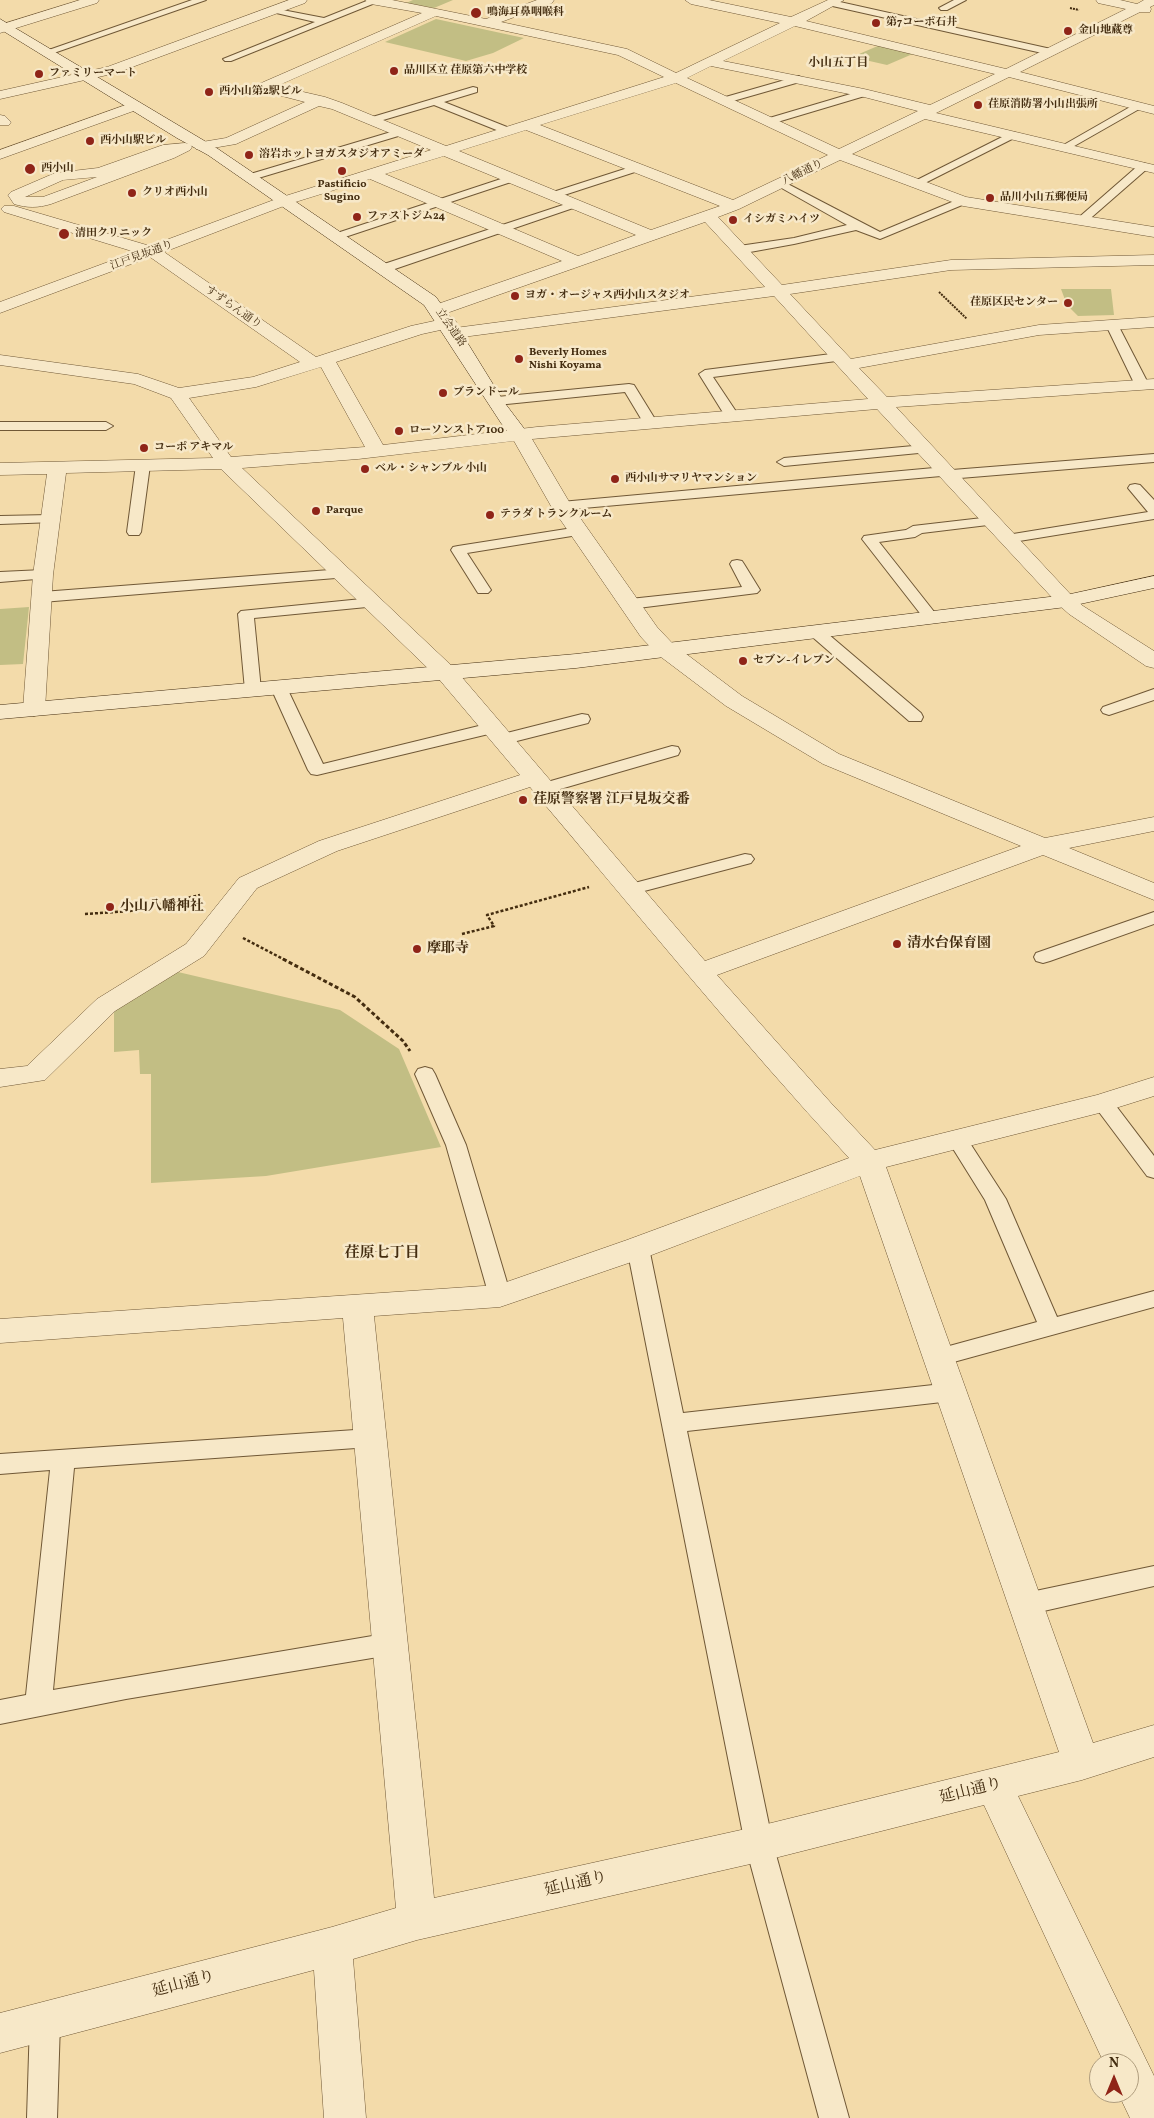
<!DOCTYPE html>
<html>
<head>
<meta charset="utf-8">
<style>
  body { margin:0 }
  #map { position:relative; width:1154px; height:2118px; overflow:hidden; background:#f3dbaa; font-family:Vollkorn,serif }
  canvas { display:block }
  .north { position:absolute; left:1089px; top:2053px; width:50px; height:50px; box-sizing:border-box; background:#f7e8c8; border:1px solid #af9d7e; border-radius:50%; rotate:0deg; font-size:14px; font-weight:700; line-height:20px; text-align:center; color:#442d10 }
  .north::after { content:''; display:block; margin:auto; width:18px; height:22px; background:#8f2418; clip-path:polygon(50% 0,100% 100%,50% 72%,0 100%) }
</style>
</head>
<body>
<div id="map">
<canvas width="1154" height="2118"></canvas>
<div class="north">N</div>
</div>
<script>
const g = document.querySelector('canvas').getContext('2d');
g.lineJoin = 'round';
function fillPath(path, color) { g.fillStyle = color; g.fill(path, 'evenodd'); }
function strokePath(path, color, width, dash) { g.strokeStyle = color; g.lineWidth = width; g.lineCap = dash ? 'butt' : 'round'; g.setLineDash(dash || []); g.stroke(path); }
function write(font, color, halo, rows, align = 'center') {
  g.font = font + ' Vollkorn,"Noto Serif JP",serif'; g.lineWidth = 5; g.setLineDash([]); g.textBaseline = 'middle'; g.strokeStyle = halo; g.fillStyle = color; for (const [text, x, y, turn = 0] of rows) {
    g.save(); g.translate(x, y); g.rotate((+turn || 0) * Math.PI / 180); g.textAlign = isNaN(turn) ? turn : align; if (halo) g.strokeText(text, 0, 0); g.fillText(text, 0, 0); g.restore();
  }
}
const green = new Path2D(`
  M413,0H453L434,8L406,3Z
  M436,19L524,38L493,53L466,61L385,42Z
  M880,45L915,53L887,65L852,57Z
  M1061,289H1111L1114,315L1078,316L1067,305Z
  M29,607L23,664L0,665V609Z
  M178,972L340,1010L399,1049L441,1147L266,1176L151,1183V1074H140L139,1050L114,1052V1009Z`);
const pathFar2 = new Path2D(`
  M1070,8L1079,10
  M939,292L967,319`);
const pathFar1 = new Path2D(`
  M85,914L130,911L200,895
  M462,934L494,926L487,915L589,887
  M243,938L285,960`);
const path = new Path2D(`
  M283,959L355,997L403,1041L410,1051`);
const lane = new Path2D(`
  M192,0H206L51,54L48,55L43,52Z
  M369,0L380,1L231,61H225L223,59L315,22L272,12V8L324,18Z
  M831,0L1051,49L1056,52L1051,55L828,5L826,3Z
  M954,0H966L947,10H941L939,8Z
  M799,76L804,79L803,81L726,103L721,100L722,98Z
  M473,87L477,88V92L444,102L512,129L513,131L512,133H504L434,105L373,123L368,120L369,118Z
  M864,90L869,93L868,95L774,123L770,124L765,121L766,119Z
  M1137,103L1141,104L1142,106L1141,108L1069,149H1061L1060,147Z
  M401,129L406,132L405,134L255,179H247L246,177L247,175Z
  M1012,132L1016,133L1017,135L1016,137L921,185H913L911,183Z
  M1144,163L1149,166L1148,168L1085,223H1077L1075,221L1077,219L1140,164Z
  M637,165L641,166L642,168L641,170L558,197H550L548,195L550,193Z
  M513,175L517,176L518,178L517,180L339,239L335,240L329,237L331,235Z
  M782,181L880,232L959,199H967L969,201L967,203L880,239L856,230L794,244L739,254L735,252L733,250L735,248L739,246L794,238L847,225L778,186L776,184Z
  M575,201L581,204L579,206L386,272H378L376,269L378,266Z
  M1112,321L1118,325L1149,385L1147,388H1137L1135,385L1106,325Z
  M839,353L844,354L845,357L844,360L713,377L739,416L732,420L727,419L699,374L705,370Z
  M629,384L634,385L658,424L656,427H646L625,392L497,405L490,401L497,397Z
  M0,422H106L113,426L106,430H0Z
  M924,445L931,449L929,452L784,466L777,462L784,458Z
  M1154,454V462L948,479L941,476L561,510L556,509L554,506L556,503L561,502L945,467L952,470Z
  M143,461L150,465L141,532L139,535H129L127,532L136,465Z
  M1135,484L1140,485L1154,500V519L1007,543L1002,542L1000,539L1002,536L1007,535L1148,512L1128,488L1130,485Z
  M50,515L55,516L57,519L55,522L0,524V516Z
  M991,517L996,518L998,521L996,524L922,533L915,537L879,542L939,618L936,621H926L862,539L864,536L906,530L913,526Z
  M579,527L584,528L586,531L584,534L467,553L491,590L488,593H478L451,550L453,547L458,546Z
  M737,560L742,561L744,564L760,590L757,593L630,609L625,607L622,604L625,601L630,599L742,587L730,564L732,561Z
  M343,569L348,571L351,574L348,577L42,602L37,600L34,597L37,594L42,592Z
  M43,570L48,572L51,575L48,578L0,582V572Z
  M372,598L377,600L380,603L377,606L254,618L261,690L259,693H247L245,690L238,614L241,611Z
  M815,626L821,628L921,713L923,717L921,721H909L809,634L807,631L809,628Z
  M279,683L285,685L287,688L323,764L491,723L497,724L499,728L497,732L317,775L311,774L308,770L271,688L273,685Z
  M1154,689V700L1109,715L1103,713L1101,710L1103,707Z
  M582,714L588,715L590,719L588,723L501,745L495,744L493,740L495,736Z
  M672,746L678,747L680,751L678,755L543,794L537,793L534,789L537,785Z
  M745,854L751,855L754,859L751,863L629,895L623,894L620,890L623,886Z
  M1154,912V924L1050,961L1043,963L1036,961L1034,957L1036,953Z
  M425,1067L432,1069L435,1074L466,1145L511,1296L508,1302L500,1304L492,1302L489,1296L446,1145L415,1074L418,1069Z
  M1103,1096L1110,1098L1154,1156V1178L1147,1176L1096,1108L1093,1103L1096,1098Z
  M957,1132L964,1134L1006,1199L1057,1317L1154,1291V1307L939,1366L931,1363L927,1357L931,1351L1037,1322L985,1200L947,1139L950,1134Z
  M638,1240L646,1242L649,1248L683,1413L951,1383L959,1386L963,1392L959,1398L951,1401L687,1431L773,1844L849,2118H819L745,1844L627,1248L630,1242Z
  M370,1429L378,1431L382,1438L378,1445L370,1447L74,1468L53,1690L390,1633L399,1636L403,1644L399,1652L390,1655L126,1699L0,1724V1700L26,1695L50,1470L0,1474V1454Z
  M1154,1566V1586L1026,1615L1017,1612L1013,1604L1017,1596L1026,1593Z
  M45,2007L56,2012L60,2022L57,2118H27L30,2022L34,2012Z`);
const street = new Path2D(`
  M80,0H99L97,3L0,33V25Z
  M289,0H307L305,3L116,73L0,99V91L107,67Z
  M365,0H392L486,19L537,0H554L552,3L501,22L627,49L676,73L780,23L691,4L685,0H709L791,17L828,0H844L806,21L1006,69L1126,9L1098,3L1096,0H1120L1137,4L1144,0H1154V5L1150,7L1151,9L1150,12H1140L1020,72L1154,106V114L1009,77L936,113L1154,165V173L925,119L852,154L966,197L1154,227V237L963,206L840,160L739,209L718,217L782,285L951,260L1154,255V265L951,270L790,294L851,359L1039,325L1154,317V327L1039,335L859,368L887,397L1154,379V389L896,407L1073,597L1083,606L1154,651V668L1146,666L1069,614L1059,605L877,409L532,439L571,505L657,627L673,644L742,696L839,754L1045,838L1154,817V831L1069,848L1154,883V900L1043,855L717,975L831,1103L875,1150L1097,1095L1154,1077V1096L1103,1112L886,1167L1093,1743L1154,1725V1757L1082,1780L1018,1796L1154,2076V2118H1130L1118,2093H1129V2063H1104L984,1805L759,1862L417,1940L353,1959L366,2118H324L314,1970L0,2053V2013L332,1927L396,1908L343,1318L0,1343V1319L498,1285L627,1240L849,1158C738,1038 635,911 530,787L337,851L257,888L204,956L115,1011L45,1080L0,1087V1069L27,1066L97,999L186,944L239,878L319,841L520,775L438,678L221,469L66,473L53,575L45,709L42,714L34,716L26,714L23,709L33,575L47,474L0,475V463L213,458L171,398L134,384L0,365V355L138,374L179,388L253,377L300,362L150,257L0,313V302L135,252L4,212L1,209L4,206H14L150,246L279,198L431,150L332,109L319,106L236,144L201,150L196,149L194,146L196,143L226,138L305,102L259,90L257,87L259,84L422,13L371,4ZM436,16L618,55L664,77L446,146L342,103L325,97L277,86ZM795,26L995,74L930,105L864,89L723,61ZM711,66L864,97L918,111L839,149L687,78ZM676,83L828,155L733,200L540,125ZM526,130L720,206L651,230L459,151ZM444,156L636,235L578,256L385,174ZM370,179L562,261L432,306L430,310L432,314H444L705,222L765,287L455,328L449,329L446,333L449,337L455,338L774,296L868,399L537,427L383,445L336,362L422,334L454,327L457,323L454,319L448,318L411,326L316,357L164,252L289,204ZM321,367L365,447L231,457L189,398L256,387ZM514,441L551,506L641,637L657,654L726,706L823,764L1021,846L705,961L454,668L242,468L358,459ZM860,1176L1059,1752L759,1826L434,1898L374,1316L500,1307L649,1256Z
  M134,102L139,103L141,106L139,109L0,159V150Z
  M0,115L5,116L11,122L9,125H0Z
  M185,143L190,144L192,147L190,150L174,158L51,204C38,208 27,208 14,204L8,195L11,192L55,173L98,168L163,145ZM97,177L43,197H25L63,180Z`);
const secondary = new Path2D(`
  M0,19L218,149L436,297L462,334L504,402L529,435L527,439C513,442 509,433 501,423L424,305L208,155L177,138L0,29Z
  M1154,576V588L1066,607L576,668L0,719V705L576,654L1066,595Z`);
const markers = [
  [476,13,6,"#8f2418"],
  [876,23,5,"#8f2418"],
  [1068,31,5,"#8f2418"],
  [394,71,5,"#8f2418"],
  [39,74,5,"#8f2418"],
  [209,92,5,"#8f2418"],
  [978,105,5,"#8f2418"],
  [90,141,5,"#8f2418"],
  [249,155,5,"#8f2418"],
  [30,169,6,"#8f2418"],
  [342,171,5,"#8f2418"],
  [132,193,5,"#8f2418"],
  [990,198,5,"#8f2418"],
  [357,217,5,"#8f2418"],
  [733,220,5,"#8f2418"],
  [64,234,6,"#8f2418"],
  [515,296,5,"#8f2418"],
  [1068,303,5,"#8f2418"],
  [519,359,5,"#8f2418"],
  [443,393,5,"#8f2418"],
  [399,431,5,"#8f2418"],
  [144,448,5,"#8f2418"],
  [365,469,5,"#8f2418"],
  [615,479,5,"#8f2418"],
  [316,511,5,"#8f2418"],
  [490,515,5,"#8f2418"],
  [743,661,5,"#8f2418"],
  [523,800,5,"#8f2418"],
  [110,907,5,"#8f2418"],
  [897,944,5,"#8f2418"],
  [417,949,5,"#8f2418"]
];
const farPoinames = [
  ["鳴海耳鼻咽喉科",487,13],
  ["第7コーポ石井",886,23],
  ["金山地蔵尊",1078,31],
  ["品川区立 荏原第六中学校",404,71],
  ["ファミリーマート",49,74],
  ["西小山第2駅ビル",219,92],
  ["荏原消防署小山出張所",988,105],
  ["西小山駅ビル",100,141],
  ["溶岩ホットヨガスタジオアミーダ",259,155],
  ["西小山",41,169],
  ["Pastificio",342,185,"center"],
  ["Sugino",342,198,"center"],
  ["クリオ西小山",142,193],
  ["品川小山五郵便局",1000,198],
  ["ファストジム24",367,217],
  ["イシガミハイツ",743,220],
  ["清田クリニック",75,234],
  ["ヨガ・オージャス西小山スタジオ",525,296],
  ["荏原区民センター",1058,303,"right"],
  ["Beverly Homes",529,353],
  ["Nishi Koyama",529,366],
  ["ブランドール",453,393],
  ["ローソンストア100",409,431],
  ["コーポ アキマル",154,448],
  ["ベル・シャンブル 小山",375,469],
  ["西小山サマリヤマンション",625,479],
  ["Parque",326,511],
  ["テラダ トランクルーム",500,515],
  ["セブン-イレブン",753,661]
];
const farStreetnames = [
  ["八幡通り",803,173,-26],
  ["江戸見坂通り",142,256,-20],
  ["すずらん通り",233,308,35],
  ["立会道路",450,328,55]
];
const farNeighbourhoodnames = [
  ["小山五丁目",838,64]
];
const poiNames = [
  ["荏原警察署 江戸見坂交番",533,800],
  ["小山八幡神社",120,907],
  ["清水台保育園",907,944],
  ["摩耶寺",427,949]
];
const neighbourhoodNames = [
  ["荏原七丁目",382,1254]
];
const nearStreetnames = [
  ["延山通り",971,1792,-14],
  ["延山通り",576,1885,-13],
  ["延山通り",184,1985,-15]
];
fillPath(green, '#c2be84');
strokePath(lane, '#705836', 2);
strokePath(street, '#705836', 1);
strokePath(secondary, '#442d10', 1);
strokePath(pathFar2, '#442d10', 2, [2, 1]);
strokePath(pathFar1, '#442d10', 2.5, [3, 2]);
strokePath(path, '#442d10', 3, [4, 2.5]);
fillPath(lane, '#f7e8c8');
fillPath(street, '#f7e8c8');
fillPath(secondary, '#f7e8c8');
for (const [x, y, r, color] of markers) { const dot = new Path2D(); dot.arc(x, y, r, 0, 2 * Math.PI); g.fillStyle = color; g.fill(dot); strokePath(dot, '#f7e8c8', 2); }
write('bold 11px', '#442d10', '#f7e8c8', farPoinames, 'left');
write('11px', '#442d10', '#f7e8c8', farStreetnames);
write('bold 12px', '#442d10', '#f7e8c8', farNeighbourhoodnames);
write('bold 14px', '#442d10', '#f7e8c8', poiNames, 'left');
write('bold 15px', '#442d10', '#f7e8c8', neighbourhoodNames);
write('16px', '#442d10', '#f7e8c8', nearStreetnames);
</script>
</body>
</html>
